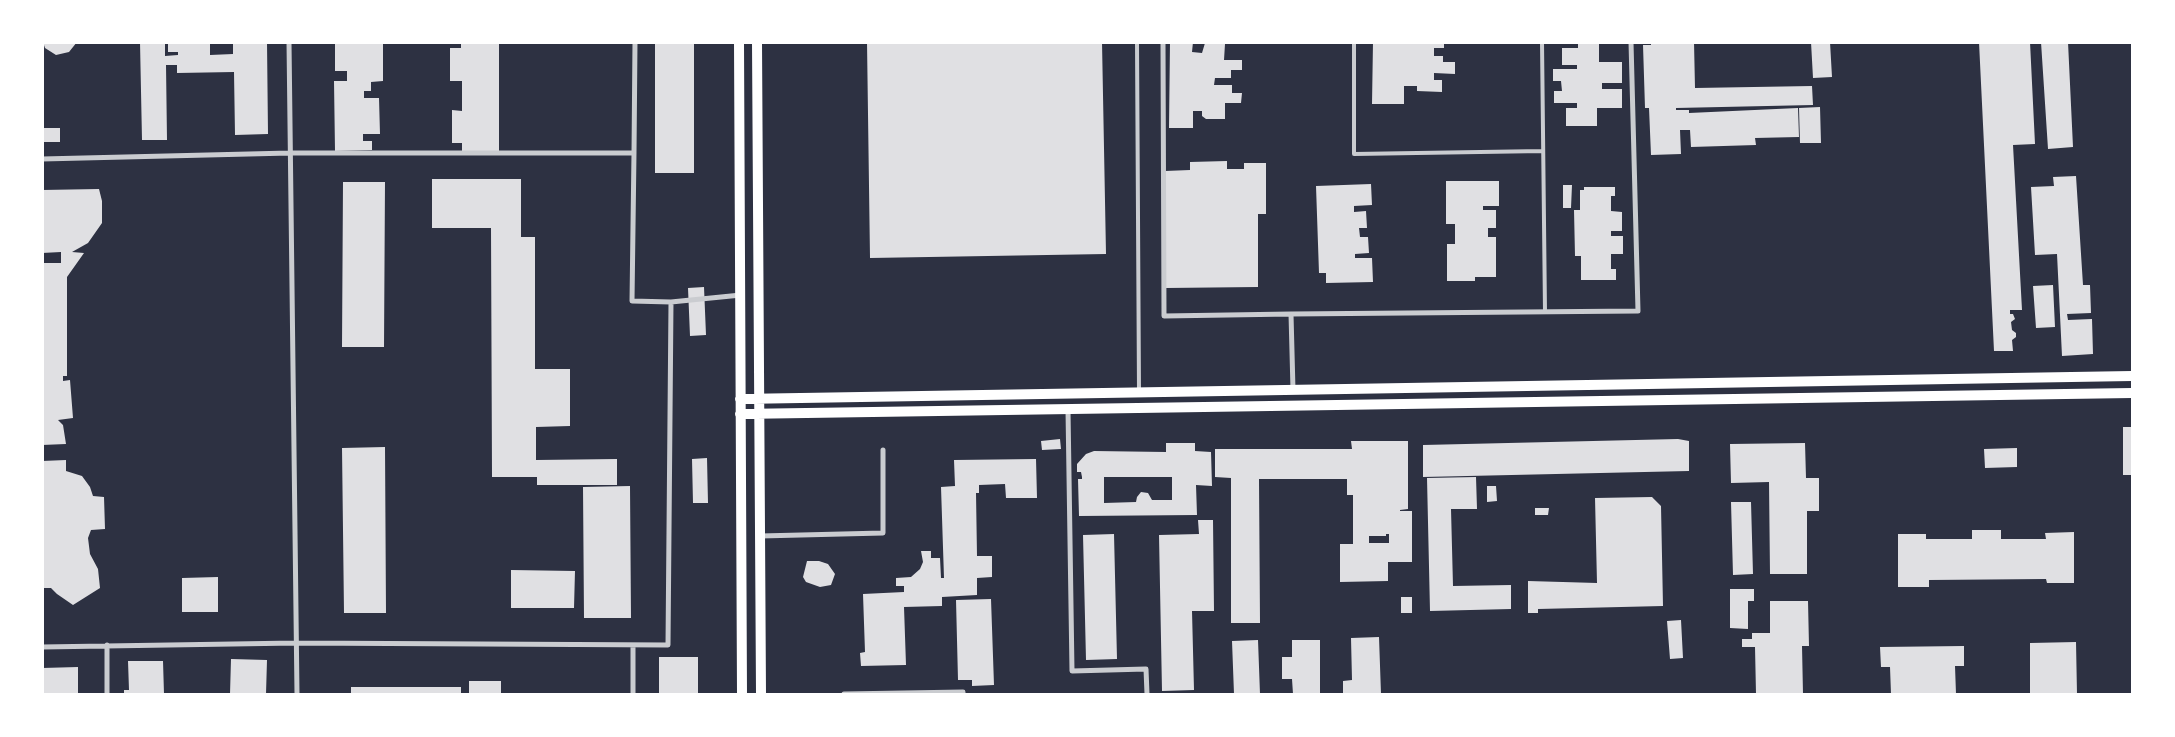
<!DOCTYPE html>
<html>
<head>
<meta charset="utf-8">
<style>
  body { margin:0 }
  #map { position:relative; width:2175px; height:737px; overflow:hidden; background:#2d3142; font-family:Figtree,sans-serif }
  canvas { display:block }
  .frame { position:absolute; inset:0; border:44px solid #fff; pointer-events:none }
</style>
</head>
<body>
<div id="map">
<canvas width="2175" height="737"></canvas>
<div class="frame"></div>
</div>
<script>
const g = document.querySelector('canvas').getContext('2d');
g.lineJoin = 'round';
function fillPath(path, color) { g.fillStyle = color; g.fill(path, 'evenodd'); }
function strokePath(path, color, width, dash) { g.strokeStyle = color; g.lineWidth = width; g.lineCap = dash ? 'butt' : 'round'; g.setLineDash(dash || []); g.stroke(path); }
const building = new Path2D(`
  M43,42H77L69,52L56,55L45,48Z
  M140,42H165V56L178,55V52H168V42H210V55L233,54V42H267L268,134L235,135L234,72L177,73V65H166L167,140H142Z
  M335,42H383V81L371,82V91H364V98H379L380,134H363V141H372V150L335,151L334,81H347V71H335Z
  M461,42H499V155H462V143H452V110L462,111V81H450V48H461Z
  M655,42H694V173H655Z
  M867,42H1102L1106,254L870,258Z
  M1170,42H1193L1192,52L1202,53L1205,43L1225,44L1224,60H1242V70H1231V78H1215L1214,85H1232V93H1242L1241,103H1225V119H1206L1202,116V111H1193V128H1169Z
  M1373,42H1444V48H1434V56H1443V62H1455V74L1434,73V80H1442V92L1417,91V86H1404V104H1372Z
  M1578,42H1599V62H1622V83H1602V89H1622V108H1597V126H1566V108H1577V103H1554V91H1562L1561,81H1553V69H1577V65H1562V48H1578Z
  M1651,42H1694L1695,88L1812,86L1813,105L1676,108V110H1689V113L1798,108L1799,137L1755,138L1756,145L1691,147L1690,130H1680L1681,154L1651,155L1649,108H1645L1643,45H1651Z
  M1811,42H1830L1832,77L1813,78Z
  M1979,42H2030L2035,144L2013,145L2022,310H2010V314H2013L2015,319L2011,322L2012,330L2016,333V337L2012,340L2013,351H1994Z
  M2041,42H2068L2073,147L2048,149Z
  M1820,107L1821,143H1800L1799,108Z
  M42,128H60V142H42Z
  M1227,161V169H1244V163H1266V214H1258V287L1166,288L1165,171L1190,170V162Z
  M2076,176L2083,285H2090L2091,313L2067,314L2068,320L2092,319L2093,354L2062,356L2057,254L2035,255L2031,187L2054,186L2053,177Z
  M432,179H521V237H535V369H570V426L536,427V460L617,459V485H537V477H492L491,228H432Z
  M1446,181H1499V206H1483V210H1496V228H1488V237H1496V277H1475V281H1447V244H1455V224H1446Z
  M343,182H385L384,347H342Z
  M1371,184L1372,205L1354,206V212L1366,211L1367,228H1359L1360,237H1368L1369,253L1355,254V258H1372L1373,282L1326,283V273H1319L1316,186Z
  M1563,185H1572L1571,208H1563Z
  M1584,187H1615V196H1611V211L1622,212V231H1611V236H1623V254H1611V269H1616V280H1581V256H1575L1574,210H1580V190H1584Z
  M99,189L102,201V223L88,243L72,252L84,253L67,277V376H63V381L70,380L73,418L58,420L63,425L66,444L42,445V263H61V252L42,253V190Z
  M2053,285L2055,327L2036,328L2033,286Z
  M704,287L706,335L690,336L688,288Z
  M2123,427H2132V475H2123Z
  M1060,439L1061,449L1042,450L1041,441Z
  M1678,439L1689,441V471L1423,477V445Z
  M1351,441H1408V509L1400,510V511H1412V562H1388V581L1340,582V544H1353V495H1347V479H1259L1260,623H1231V478L1215,477V449H1352ZM1386,534H1389V543H1369V536H1386Z
  M1166,443H1195V451L1211,452L1212,486L1196,485L1197,515L1079,516L1078,479H1082V477L1081,472H1077V464L1086,454L1094,451L1166,452ZM1104,477H1172V500H1152L1148,493L1141,492L1137,497L1136,502L1104,503Z
  M1805,443L1806,478H1819V511H1807V574H1770L1769,482L1731,483L1730,444Z
  M385,447L386,613H344L342,448Z
  M2017,448V467L1985,468L1984,449Z
  M707,458L708,503H693L692,459Z
  M1036,459L1037,498H1006L1005,484L979,485V493H976L977,556H992V577L977,578V595L942,597V606L904,607L906,665L861,666L860,653L865,652L863,594L904,592V586H896V578L911,577L920,569L923,562L921,551H931V558H940L941,578H944L941,487L955,486L954,460Z
  M66,460V471L82,476L90,487L93,496L104,497L105,529L91,530L88,538L90,554L98,569L100,588L73,605L57,594L51,588H42V461Z
  M1476,477L1477,509H1451L1453,586L1511,585V609L1430,611L1427,478Z
  M630,486L631,618H584L583,487Z
  M1487,486H1496L1497,501L1487,502Z
  M1652,497L1661,506L1663,606L1538,609V613H1528V581L1597,583L1595,498Z
  M1731,502H1751L1753,574L1733,575Z
  M1535,508H1549L1548,515H1535Z
  M1198,520H1213L1214,611H1192L1194,690L1162,691L1159,535L1199,534Z
  M1972,530H2001V539H2046L2045,533L2074,532V583H2047L2046,579L1929,580V587H1898V534H1926V539H1972Z
  M1114,534L1117,659L1086,660L1083,535Z
  M807,561H819L828,564L835,574L831,585L820,587L806,582L803,577Z
  M511,570L575,571L574,608H511Z
  M218,577V612H182V578Z
  M1730,589H1754V601H1748V629L1730,628Z
  M1401,597H1412V613H1401Z
  M991,599L994,685L972,686V680H958L956,600Z
  M1770,601H1808L1809,646H1802L1803,694H1756L1755,647H1742V639H1752V633H1770Z
  M1681,620L1683,658L1670,659L1667,621Z
  M1379,637L1381,694H1343V681L1352,680L1351,638Z
  M1258,640L1260,694H1234L1232,641Z
  M1292,640H1320V694H1293L1292,679H1282V657H1292Z
  M2076,642L2077,694H2030V643Z
  M1964,646V666H1955L1956,694H1891L1890,667H1881L1880,647Z
  M659,657H698V694H659Z
  M231,659L267,660L266,694H230Z
  M128,661H163L164,694H124V690H129Z
  M78,667V694H42V668Z
  M469,681H501V694H469Z
  M351,687H461V694H351Z`);
const service = new Path2D(`
  M1137,42L1139,392
  M1354,42V154L1543,151
  M1542,42L1545,312`);
const minor = new Path2D(`
  M289,42L297,694
  M1163,42L1164,316L1291,314L1293,390
  M634,153L635,42
  M42,159L290,153H634L632,301L671,302L741,295
  M1291,314L1638,311L1631,42
  M1068,410L1072,671L1146,669L1147,694
  M760,536L883,533V450
  M107,645V694
  M633,645V694
  M42,647L296,643L668,645L671,302
  M844,694L963,692V694`);
const secondary = new Path2D(`
  M739,42L742,694
  M757,42L761,694
  M740,399L2132,376
  M740,414L2132,393`);
fillPath(building, '#e0e0e3');
strokePath(service, '#caccd0', 4);
strokePath(minor, '#caccd0', 5);
strokePath(secondary, '#fff', 10);
</script>
</body>
</html>
